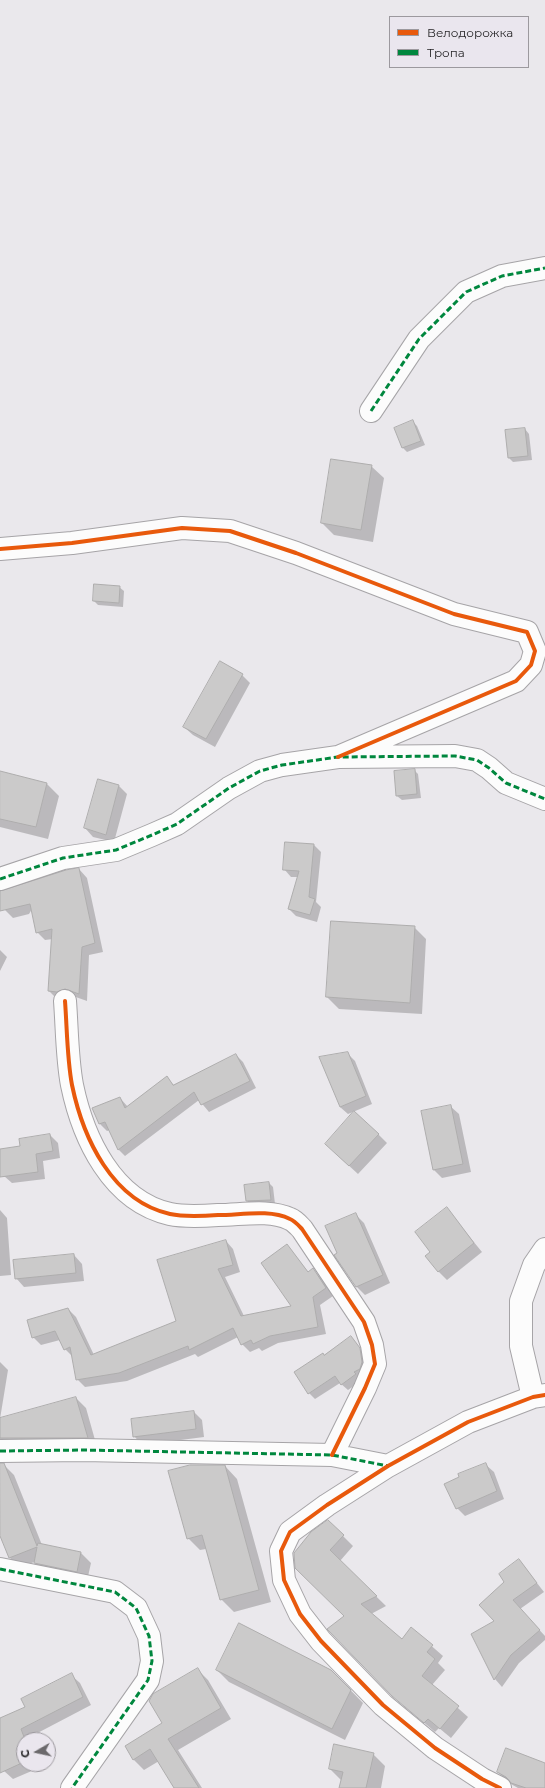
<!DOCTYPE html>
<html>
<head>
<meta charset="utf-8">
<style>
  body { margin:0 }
  #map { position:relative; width:545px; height:1788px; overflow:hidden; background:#eae8ec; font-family:Montserrat,sans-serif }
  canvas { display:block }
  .legend { position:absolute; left:389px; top:16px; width:140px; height:52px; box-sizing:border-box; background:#eae6ee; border:1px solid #9c999e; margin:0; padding:5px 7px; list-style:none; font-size:12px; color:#262527 }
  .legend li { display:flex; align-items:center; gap:8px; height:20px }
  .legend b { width:20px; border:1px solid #9c999e }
  .north { position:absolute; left:16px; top:1732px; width:40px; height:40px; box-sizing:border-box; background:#eae6ee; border:1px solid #9c999e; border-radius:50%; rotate:261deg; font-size:11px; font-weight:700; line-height:16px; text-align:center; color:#262527 }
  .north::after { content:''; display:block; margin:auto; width:14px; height:18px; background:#6b696c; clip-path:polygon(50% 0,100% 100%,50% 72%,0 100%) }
</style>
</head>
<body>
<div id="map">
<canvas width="545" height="1788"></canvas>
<ul class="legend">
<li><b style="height:5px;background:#e8590c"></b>Велодорожка</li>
<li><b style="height:5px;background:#00873e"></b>Тропа</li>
</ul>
<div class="north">С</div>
</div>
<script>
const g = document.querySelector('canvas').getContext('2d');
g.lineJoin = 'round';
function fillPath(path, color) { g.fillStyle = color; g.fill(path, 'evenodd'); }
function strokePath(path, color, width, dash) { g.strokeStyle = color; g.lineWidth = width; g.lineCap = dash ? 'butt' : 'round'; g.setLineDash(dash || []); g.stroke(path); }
const shadow = new Path2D(`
  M413,422L417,426L425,445L407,452L403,448L396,428Z
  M525,429L529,434L532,460L513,462L509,458Z
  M371,466L384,478L373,542L334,535L322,523Z
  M119,587L124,591L123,607L98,605L94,601Z
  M242,675L250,683L215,747L193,735L184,727Z
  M414,770L418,774L421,798L402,800L397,796Z
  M0,772L47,784L59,796L48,839L0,827Z
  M119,786L127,794L114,842L93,837L85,828Z
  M314,845L321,852L316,902L321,907L317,922L296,916L289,909L298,877H291L284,869Z
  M79,869L87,878L103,952L89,955L87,1001L73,996L57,999L49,991L53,939L45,940L37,932L32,909L29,914L13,918L5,910Z
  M414,927L426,939L422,1014L339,1009L327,997Z
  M0,950L7,957L0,971Z
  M347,1053L355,1061L372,1104L348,1114L340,1107Z
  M236,1055L243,1062L256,1088L209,1112L199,1100L125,1156L118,1149L110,1130L107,1131L100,1124L120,1098L128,1107L166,1078L175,1086Z
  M450,1106L459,1114L471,1172L442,1178L434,1170Z
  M378,1134L387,1143L358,1174L334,1152Z
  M50,1135L58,1143L60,1158L43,1161L45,1179L12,1183L4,1176L21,1147Z
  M269,1183L273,1187L275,1204L251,1205L247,1201Z
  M446,1208L482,1252L447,1280L438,1271L432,1252Z
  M0,1210L7,1218L11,1275L0,1276Z
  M355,1214L364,1223L390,1283L365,1295L356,1286L338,1253Z
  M226,1241L233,1249L240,1272L225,1277L244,1316L293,1307L287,1245L309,1273L313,1270L321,1278L333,1296L320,1305L326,1334L278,1343L262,1351L259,1348L250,1352L242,1344L238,1337L198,1357L195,1354L127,1381L85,1387L77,1379L73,1357L65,1349L60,1340L41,1345L33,1337L68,1309L76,1317L94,1355L177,1322Z
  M74,1255L82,1264L84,1281L24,1287L16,1278Z
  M351,1337L365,1355L361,1381L348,1390L340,1383L315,1399L309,1393L296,1372L325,1356Z
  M0,1362L8,1370L0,1419L76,1398L86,1408L97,1447L0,1454Z
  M194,1412L202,1420L204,1437L142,1445L134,1436Z
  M0,1464H3L14,1475L42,1545L81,1553L91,1563L87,1581L45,1573L34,1562L20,1568L10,1558L0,1533Z
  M486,1465L494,1472L504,1499L465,1516L457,1508Z
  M225,1466L237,1479L271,1602L234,1612L221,1599L206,1549L200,1550L188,1538Z
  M312,1533L343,1536L353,1546L340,1561L386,1606L371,1614L402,1640L411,1628L443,1656L438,1663L445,1670L432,1685L468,1717L451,1738L439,1728L435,1732L392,1695L345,1616L295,1553Z
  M519,1560L544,1592L520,1609L545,1636V1640L519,1663L502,1687L495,1679L472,1635L495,1622L505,1582Z
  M197,1669L208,1680L231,1719L178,1750L202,1788H175L159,1761L144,1770L133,1759L163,1723Z
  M217,1670H331L363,1703L345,1740L229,1682Z
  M71,1675L80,1683L91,1705L28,1738L29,1740H24V1764H39L41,1767L13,1779L4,1771L0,1760V1719L27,1708Z
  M373,1754L385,1766L381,1788H340L342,1781L330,1769Z
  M545,1764V1788H518L509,1783L498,1772Z`);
const building = new Path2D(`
  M413,420L421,441L402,448L394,428Z
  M525,428L528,456L508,458L505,430Z
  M331,459L372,465L361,530L321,523Z
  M94,584L120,586L119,603L93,601Z
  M220,661L243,674L206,739L183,727Z
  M415,769L417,794L396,796L394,771Z
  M0,771L47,783L36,827L0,819Z
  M98,779L119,785L106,835L84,828Z
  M285,842L314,844L309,897L315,899L310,915L288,909L299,871L283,870Z
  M79,868L95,943L82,947L79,994L65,989L57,992L48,991L52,929L36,933L30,904L0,911V891L66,870Z
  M331,921L415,926L410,1003L326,997Z
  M348,1052L366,1096L340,1107L319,1057Z
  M236,1054L250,1081L201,1105L194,1092L118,1150L105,1122L99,1124L92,1108L120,1097L125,1108L167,1076L173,1085Z
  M451,1105L463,1164L433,1170L421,1111Z
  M354,1111L379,1134L349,1166L325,1144Z
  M50,1134L53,1151L36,1154L38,1172L0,1177V1149L20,1146L19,1139Z
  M269,1182L271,1200L246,1201L244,1185Z
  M447,1207L474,1243L438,1272L425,1256L430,1252L415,1232Z
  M356,1213L383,1275L356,1287L334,1255L337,1253L325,1226Z
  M226,1240L233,1265L218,1269L241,1316L291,1306L261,1263L287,1244L308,1272L313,1268L326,1288L313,1297L318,1327L270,1336L253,1344L251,1340L241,1345L233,1328L189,1350L188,1346L119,1373L76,1380L70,1347L64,1350L55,1331L32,1338L27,1320L68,1308L91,1355L176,1321L157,1260Z
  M74,1254L76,1273L15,1279L13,1260Z
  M351,1336L360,1348L362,1362L360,1369L354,1372L356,1374L341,1385L335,1376L308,1394L294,1372L323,1353L324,1355Z
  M76,1397L88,1438H0V1418Z
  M194,1411L196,1429L133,1437L131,1419Z
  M0,1463H4L37,1546L38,1543L81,1552L77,1572L34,1563L37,1547L9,1558L0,1536Z
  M486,1463L497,1491L456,1509L444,1484L459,1477L458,1474Z
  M190,1465H225L259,1590L220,1600L202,1535L187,1539L168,1471Z
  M328,1520L344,1535L330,1550L377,1596L361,1604L402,1639L411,1627L433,1645L427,1652L435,1659L422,1676L459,1706L440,1729L428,1719L424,1723L392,1696L327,1629L344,1616L295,1568L294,1553L311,1532Z
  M519,1559L537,1583L513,1600L540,1630L511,1655L494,1680L471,1634L494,1621L479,1605L504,1582L499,1574Z
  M239,1623L331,1670L351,1690L332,1729L216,1670Z
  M198,1668L221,1708L168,1739L199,1788H174L150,1749L133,1760L125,1746L162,1723L149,1701L153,1694Z
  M72,1673L83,1697L21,1729L24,1737V1762L0,1773V1718L25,1707L21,1699Z
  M334,1744L374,1753L366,1788H339L343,1772L329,1769Z
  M506,1748L545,1763V1788H526L511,1783L506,1777L497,1772Z`);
const minor = new Path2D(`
  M371,411L419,339L466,292L502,276L545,268
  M0,549L72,543L182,528L230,531L296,553L454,614L527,632L535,651L531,665L516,681L338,757
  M0,879L63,858L116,850L152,835L177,824L229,788L260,771L282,765L338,757L455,756L477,760L489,768L506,783L545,799
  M65,1001C67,1027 67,1059 72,1085C83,1138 112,1201 170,1214C184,1217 203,1216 218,1215C241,1215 269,1209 290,1219C295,1221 299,1226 302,1229L364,1322L372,1345L375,1364L365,1388L332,1455
  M533,1397L521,1346V1301L534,1265L545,1249
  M0,1451L83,1450L332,1455L388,1466
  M0,1569L115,1592L136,1608L149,1636L152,1661L148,1680L72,1788
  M500,1788L482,1779L435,1748L383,1705L321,1641L300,1614L284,1580L281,1551L290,1532L327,1505L388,1466L468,1422L533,1397L545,1395`);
const quiet = new Path2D(`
  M371,411L419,339L466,292L502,276L545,268
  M0,879L63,858L116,850L152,835L177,824L229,788L260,771L282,765L338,757L455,756L477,760L489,768L506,783L545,799
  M0,1451L83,1450L332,1455L388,1466
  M0,1569L115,1592L136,1608L149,1636L152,1661L148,1680L72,1788`);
const cycleway = new Path2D(`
  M0,549L72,543L182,528L230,531L296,553L454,614L527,632L535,651L531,665L516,681L338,757
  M65,1001C67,1027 67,1059 72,1085C83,1138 112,1201 170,1214C184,1217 203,1216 218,1215C241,1215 269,1209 290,1219C295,1221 299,1226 302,1229L364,1322L372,1345L375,1364L365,1388L332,1455
  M500,1788L482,1779L435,1748L383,1705L321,1641L300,1614L284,1580L281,1551L290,1532L327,1505L388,1466L468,1422L533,1397L545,1395`);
fillPath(shadow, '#0003');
fillPath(building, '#cbcaca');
strokePath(building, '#aeadad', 1);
strokePath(minor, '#a6a4a7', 24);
strokePath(minor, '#fcfcfc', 22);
strokePath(quiet, '#00873e', 3, [6, 3]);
strokePath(cycleway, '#e8590c', 4);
</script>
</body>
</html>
